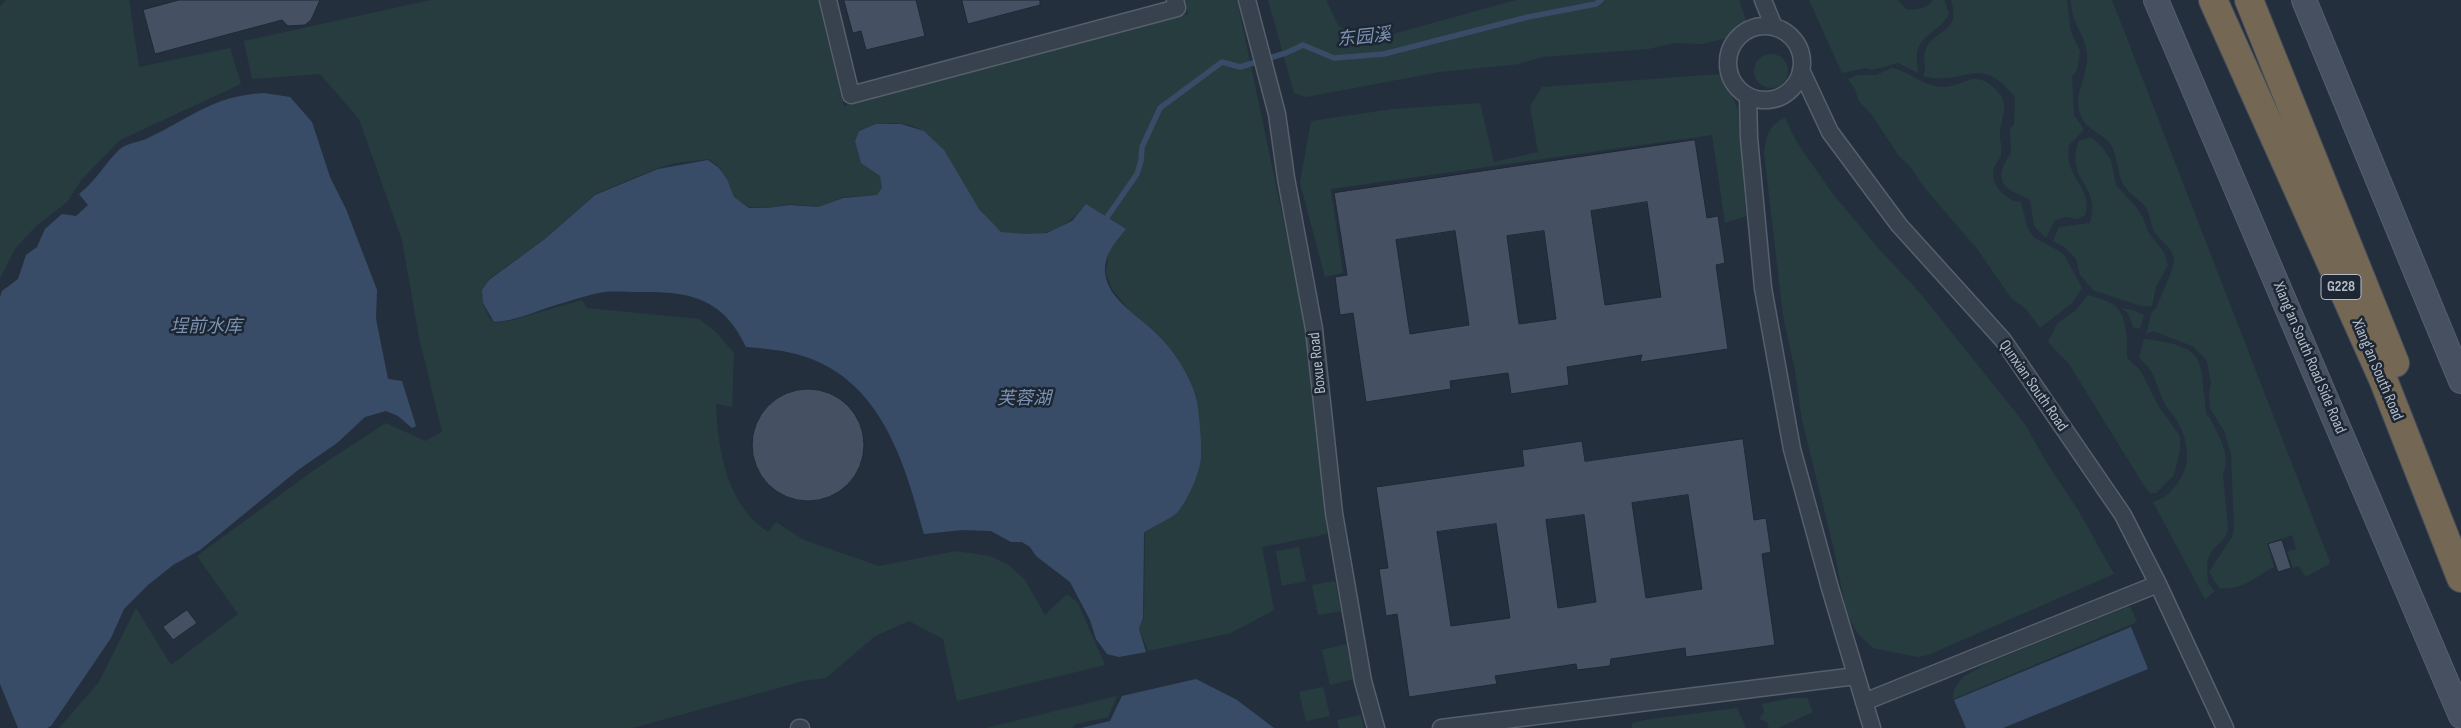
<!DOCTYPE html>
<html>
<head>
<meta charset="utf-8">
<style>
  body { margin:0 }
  canvas { display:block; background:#242f3e }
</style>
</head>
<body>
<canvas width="2461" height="728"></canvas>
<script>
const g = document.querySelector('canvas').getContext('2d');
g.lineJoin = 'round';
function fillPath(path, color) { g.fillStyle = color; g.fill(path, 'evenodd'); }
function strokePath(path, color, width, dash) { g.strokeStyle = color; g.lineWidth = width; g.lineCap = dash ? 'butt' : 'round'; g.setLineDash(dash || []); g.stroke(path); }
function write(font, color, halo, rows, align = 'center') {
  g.font = font + ' "Sofia Sans Condensed","Noto Sans SC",sans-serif'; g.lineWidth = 5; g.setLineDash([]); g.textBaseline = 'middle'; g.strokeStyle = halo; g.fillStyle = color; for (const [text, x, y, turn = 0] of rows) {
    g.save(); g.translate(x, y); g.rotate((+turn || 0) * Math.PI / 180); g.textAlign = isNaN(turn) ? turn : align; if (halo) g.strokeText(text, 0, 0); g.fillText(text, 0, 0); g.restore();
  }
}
const green = new Path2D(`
  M6,0H129L139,67L230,48L241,84L120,140L82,179L67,202L36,226L15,249L0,278V6Z
  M431,0H818L844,107L850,103L1188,14L1184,0H1237L1308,337L1327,534L1262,547L1274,610L1231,633L1148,651L1139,629L1144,618L1145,533L1159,522L1176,515L1190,492L1201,458L1197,398L1188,375L1156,332L1130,311L1112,289L1106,273L1109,250L1126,229L1086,204C1072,221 1058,232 1035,234C1026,234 1009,235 1001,231C996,229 991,221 988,218C943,173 945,100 859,130L855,141L861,163L880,176L882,188L877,195L843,197L818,207L789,204L768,208L749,207L734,197L727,179L719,167L709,159L675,163L658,168L595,194L545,239L489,279L482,290L483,304L489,317L494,323L509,321L582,300L587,308L699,319L717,333L734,353L732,407L716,404C718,450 726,504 768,532L776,522L804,540L879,566L956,551L990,556L1009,565L1025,580L1045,615L1067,594L1078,603L1105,665L957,701L943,639L909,621L875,636L826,678L803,681L633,728H59L99,682L136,608L171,665L238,614L197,556L317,468L386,423L425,441L442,432L419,337L402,240L359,119L320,74L252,79L244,41Z
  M1268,0H1326L1338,25L1357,38L1382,37L1516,0H1739L1746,21L1727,38L1702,44L1675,43L1648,49L1542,57L1519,64L1439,72L1306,97L1294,93Z
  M1809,0H1898L1906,9C1916,11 1928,8 1933,0H1944L1949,13C1943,30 1920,34 1917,53C1916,59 1918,66 1918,73L1898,63L1872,70L1865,68L1842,73Z
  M1951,0H2067L2071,32L2080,51L2077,70L2072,77L2074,115L2084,130L2069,145C2068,152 2068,161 2071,168C2077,185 2092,197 2085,215L2078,219L2066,217L2055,220L2046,238L2034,226L2030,200C2024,196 2018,195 2012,191C1994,181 2003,165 2011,153L2010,128L2014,125L2015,97C1980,52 1964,87 1923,76C1928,68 1922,61 1925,52C1933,27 1962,36 1951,0Z
  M2071,0H2112L2330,562L2328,565L2307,576L2304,575L2299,566L2293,568L2287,552L2296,549L2292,535L2267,544L2274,567C2254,577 2243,591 2219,588L2209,572L2232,537L2234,528L2231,453L2224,431L2210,408L2209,396L2211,383L2207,361L2192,346L2153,331L2146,334L2152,312L2157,307C2160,297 2174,269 2174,261C2173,247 2163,244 2156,234C2150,226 2151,217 2147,209C2143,201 2131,196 2126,188C2116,175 2119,155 2109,142C2102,134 2089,130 2083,120C2070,97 2089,76 2087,54C2086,35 2071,24 2071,0Z
  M1754 71a17 17 0 1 1 34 0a17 17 0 1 1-34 0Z
  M1892,68C1910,72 1923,86 1942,87C1966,87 1974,66 1998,92C2010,104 2001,118 2000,132C1999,140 2003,147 2001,155C2000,159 1996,163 1994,168C1989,185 2006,201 2021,202L2027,226L2033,237L2059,251L2065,256L2082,288L2072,303L2040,328L2026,309L2011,298L1978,250L1924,187L1909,165L1899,156L1872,115L1859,101L1855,89L1848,79L1858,75H1876Z
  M1721,74L1738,109L1746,216L1725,223L1712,135L1331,189L1343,273L1325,277L1300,183L1311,121L1393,109L1480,103L1494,162L1538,152L1530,106L1542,87Z
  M1785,118L1796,141L1832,193L1880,250L1919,292L2025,424L2045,460L2078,510L2114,574L1928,655L1918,657L1873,648L1858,634L1846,612L1835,554L1802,420L1795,371L1783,315L1764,153C1767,135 1768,126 1785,118Z
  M2091,137L2102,147L2111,161L2116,185L2137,208L2143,218L2148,232L2164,252L2168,265L2156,287L2152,306H2141L2093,290L2080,275L2076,259L2063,246L2053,241L2059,227L2090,223C2102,183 2064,182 2079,141Z
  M2088,295C2096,298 2107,300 2114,305C2128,316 2127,343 2127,358L2140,370L2159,407L2180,436V450L2174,475L2156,493H2150L2145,487L2069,364L2048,342L2058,323L2076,310Z
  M2121,308L2133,310L2144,315L2140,329L2133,327L2128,313Z
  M2144,339C2212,347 2198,361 2207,416L2210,418C2219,437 2231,454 2223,475L2228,529C2225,543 2212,546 2208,559C2206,566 2208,575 2208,583L2215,591L2205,599L2153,502C2158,500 2163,498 2167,495C2192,473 2192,446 2176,419C2172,412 2166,408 2163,400C2154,380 2157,374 2139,358Z
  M1299,547L1306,581L1282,586L1276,551Z
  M1335,581L1341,611L1318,615L1312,585Z
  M2130,606L2137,622L1953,699L1954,690L1963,677L1988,663Z
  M1346,644L1354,679L1330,685L1322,650Z
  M1323,687L1330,716L1306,721L1299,692Z
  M1117,696L1108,717L1076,724L1072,728H986Z
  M1791,698H1807L1813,712L1778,728H1769L1767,722L1759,719L1764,712L1762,704Z
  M1737,708L1746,728H1632V723L1645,720Z
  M1361,715L1364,728H1339L1337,720Z`);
const water = new Path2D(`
  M264,93L290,97L312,122L330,177L346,209L377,290L376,319L388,379L402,381L416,426L412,428L398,416L386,411L365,417L337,443L298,470L200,550L173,565L148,585L124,609L111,638L51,726L47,728H18L0,684V297L2,291L18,279L26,255L37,247L45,229L62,214L76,216L88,205L79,194C96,181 105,163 120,149C127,143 140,142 148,138C193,117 212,96 264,93Z
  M876,124H901L924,131L944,150L979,209L1001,232L1026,234L1047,233L1072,221L1086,204L1126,229C1115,243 1104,254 1105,273C1108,300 1139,316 1156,333C1173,350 1189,373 1196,397C1199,407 1202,447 1201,458C1199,475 1188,500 1177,513C1174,517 1151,527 1144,533L1143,618L1139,629L1146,652L1119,657L1107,654L1096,639L1090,620L1070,582L1036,556L1030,547L1022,542H1011L991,531L963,530L924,534C904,460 880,376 796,354C780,350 763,348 746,347C723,297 688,291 639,292C628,292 616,291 604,292C587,295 569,301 553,306C533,312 515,321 494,322L483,303L482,290L489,280L545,239L595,195L658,169L708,160L719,168L727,179L734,197L749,208H768L789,205L818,207L843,198L877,195L882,188L880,176L861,163L855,141L859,131Z
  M2131,627L2148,669L2003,728H1966L1954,700Z
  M1196,679L1237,700L1274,728H1081L1110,721L1122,696Z`);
const stream = new Path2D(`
  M1103,223L1137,174L1141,161L1142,147L1160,108L1222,62L1240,67L1286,53L1303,45L1334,58L1384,54L1528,17L1596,4L1601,0`);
const building = new Path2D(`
  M179,0H320L311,20L305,25L288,26L282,20L155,54L143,10Z
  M844,0H916L925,36L866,50L861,31L853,33Z
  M962,0H1040V5L968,24Z
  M1695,140L1707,218L1718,216L1725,263L1716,265L1728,349L1640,362L1642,355L1567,367L1569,385L1511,394L1508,373L1450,381L1451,389L1366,402L1353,313L1340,315L1335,277L1347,275L1334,193ZM1647,202L1661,297L1605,305L1591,211ZM1455,231L1469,325L1410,334L1396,240ZM1544,231L1556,319L1519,324L1507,236Z
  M752 445a56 56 0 1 1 112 0a56 56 0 1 1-112 0Z
  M1743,439L1754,520L1766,518L1771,552L1762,554L1775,645L1686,657L1685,648L1611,659L1610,666L1577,670L1576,664L1495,676L1497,684L1409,697L1397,614L1386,616L1379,569L1388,568L1376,487L1524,466L1522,450L1582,441L1585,461ZM1688,495L1702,589L1646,598L1632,503ZM1584,515L1596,602L1558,608L1546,520ZM1496,524L1510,618L1451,626L1437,532Z
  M2282,540L2291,568L2278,572L2268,544Z
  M187,610L197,623L173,640L163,627Z`);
const street = new Path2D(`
  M828,0L851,95L1177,8L1175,0
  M1247,0L1277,114L1286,178L1314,329L1334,513L1363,681L1376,728
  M1763,0L1774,27
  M1728 63a37 37 0 1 1 74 0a37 37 0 1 1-74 0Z
  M1801,70L1830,132L1899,225L2003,340L2123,515L2158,584L2225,728
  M1748,97L1749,138L1763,288L1792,449L1830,588L1872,728
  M1864,702L2158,584
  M799,728H801
  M1441,728L1856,676`);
const secondary = new Path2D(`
  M2156,0L2461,716
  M2304,0L2461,381`);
const highway = new Path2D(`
  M2213,0L2383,379L2461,578
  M2249,0L2395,363`);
const shields = [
  [2341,287,40]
];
const shieldNames = [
  ["G228",2341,287]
];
const streetNames = [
  ["Xiang'an South Road Side Road",2309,358,67],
  ["Boxue Road",1318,363,-96],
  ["Xiang'an South Road",2377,370,67],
  ["Qunxian South Road",2033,386,55]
];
const waterNames = [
  ["东园溪",1364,38,-6],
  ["埕前水库",206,327],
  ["芙蓉湖",1024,399]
];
fillPath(green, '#263c3f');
fillPath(water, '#394c67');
strokePath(stream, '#394c67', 5.5);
fillPath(building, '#455162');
strokePath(building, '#1f2835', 1);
strokePath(street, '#565f6c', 19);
strokePath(secondary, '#565f6c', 26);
strokePath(highway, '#434c59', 30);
strokePath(street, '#38414e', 16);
strokePath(secondary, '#465061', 24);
strokePath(highway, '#746855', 28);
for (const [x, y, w] of shields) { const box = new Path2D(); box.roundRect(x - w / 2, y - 12.5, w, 25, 4); g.fillStyle = '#1d2633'; g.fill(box); strokePath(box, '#b4bcc9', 1); }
write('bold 15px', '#b4bcc9', null, shieldNames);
write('16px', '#b4bcc9', '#1d2633', streetNames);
write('italic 18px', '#7c92b1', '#1d2633', waterNames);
</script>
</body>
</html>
